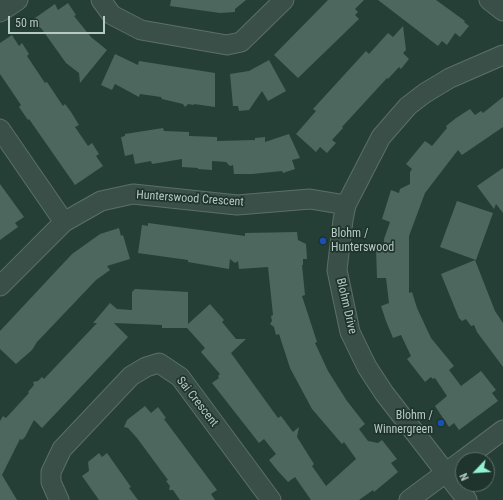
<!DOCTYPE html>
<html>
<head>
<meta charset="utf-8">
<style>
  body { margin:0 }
  #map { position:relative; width:503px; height:500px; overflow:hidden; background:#263f36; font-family:"Roboto Condensed",sans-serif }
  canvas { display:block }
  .north { position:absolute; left:455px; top:452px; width:40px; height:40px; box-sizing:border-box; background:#1f342d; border:1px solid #5c7069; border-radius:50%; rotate:245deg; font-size:11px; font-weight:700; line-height:16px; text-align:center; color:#b7c9c3 }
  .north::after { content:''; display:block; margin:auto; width:14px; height:18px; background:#92f3d4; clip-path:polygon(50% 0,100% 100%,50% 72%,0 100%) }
  .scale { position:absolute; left:8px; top:16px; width:97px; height:18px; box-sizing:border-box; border:2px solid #b7c9c3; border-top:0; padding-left:5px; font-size:12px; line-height:14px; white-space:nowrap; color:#b7c9c3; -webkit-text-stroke:3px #1f342d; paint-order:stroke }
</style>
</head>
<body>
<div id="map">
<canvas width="503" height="500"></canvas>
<div class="north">N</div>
<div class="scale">50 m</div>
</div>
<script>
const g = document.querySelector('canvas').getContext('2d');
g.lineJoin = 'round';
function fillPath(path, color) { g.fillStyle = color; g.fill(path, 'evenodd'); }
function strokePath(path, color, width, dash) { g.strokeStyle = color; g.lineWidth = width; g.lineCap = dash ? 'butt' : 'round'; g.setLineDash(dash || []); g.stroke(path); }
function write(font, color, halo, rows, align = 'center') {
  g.font = font + ' "Roboto Condensed",sans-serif'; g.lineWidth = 3.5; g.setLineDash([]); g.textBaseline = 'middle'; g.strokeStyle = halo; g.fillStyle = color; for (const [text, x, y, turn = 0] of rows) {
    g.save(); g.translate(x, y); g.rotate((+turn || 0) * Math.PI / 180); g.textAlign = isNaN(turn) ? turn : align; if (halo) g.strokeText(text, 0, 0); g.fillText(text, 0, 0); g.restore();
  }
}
const building = new Path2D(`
  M171,0H246L235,9V12L220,13L170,6Z
  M328,0H364L355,9L358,12L355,15L359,19L298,78L274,55Z
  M378,0H436L465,21L464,22L469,26L460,37L455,33L447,45L442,41L438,46Z
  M68,3L76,15L74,16L91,37L107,50L80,83L79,73L66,63L41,28L37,27L38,23L35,18L55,4L58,10Z
  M403,26L406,50L403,53L409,59L401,69L399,67L388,79L387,78L342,127L343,128L332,140L336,143L327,153L320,147L316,152L296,134L316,111L313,109L366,51L369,54L388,33L393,37Z
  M12,35L19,46L22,43L29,54L27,56L45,83L47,82L63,106L65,104L71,112L79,125L75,127L88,146L92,143L99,154L96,156L103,166L75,185L29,119L28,120L19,107L21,105L0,74V43Z
  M115,54L138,65L139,61L215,73V107L194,104V105L188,104L185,107L183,104L162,99L161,97L140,94L139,97L115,84L112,90L101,85Z
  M269,60L286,91L268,101L262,91L249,110L239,111L238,106H233L230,74L249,71Z
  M503,97V127L462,155L458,150L425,193L409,236V293L412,292L417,308L431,338L454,366L449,370L461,386L481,371L496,390L492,393L498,401L459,430L454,423L449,427L435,406L447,396L435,378L433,379L431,377L425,382L407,359L411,356L401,335L393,338L386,321L381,306L389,303L386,278H377L376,248H384V239L390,222L382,219L391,190L399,193L400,189L410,184V172L412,169L406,164L425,141L432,146L447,128L446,126L456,118L470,109L475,115L481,111L483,113Z
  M163,128L164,131L189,132V136L217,137V141L255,140V138L265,137V142L289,134L300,158L292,160L295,169L283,173L282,171L252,174H234L233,165L230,166L226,162L212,161V170L198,169V168L182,167V159L152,164L151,161L135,164L133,154L125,156L121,137L125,136V134Z
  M503,168V213L496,204L494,209L477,186Z
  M0,184L24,217L15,223L18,227L0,240Z
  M457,201L493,213L476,260L440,247Z
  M148,223L245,236V233L297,232L298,240L306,244L307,259H303V265H302L305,295L302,296L317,342L315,343L328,371L347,401L365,424L359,429L368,441L378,443L382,440L397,459L391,463L398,472L374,492L373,490L359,500H311L295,477L288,482L277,470L269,460L276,454L264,439L259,443L212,383L219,378L218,376L220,374L201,352L205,348L187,328H162V325L114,323L128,337L42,428L34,420L25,437L22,440L20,439L2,475L17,500H0V421L3,416L6,418L29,393L28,392L34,385L33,382L38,381L42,377L44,379L60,362L97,323H93L110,303L117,309L132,310V292L135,289L188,292V324L210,304L224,320L222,322L236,339H246L231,353L278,418L281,416L293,432L299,427L297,437L314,464L312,466L326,486L356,459L344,442L342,444L312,409L290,368L279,334L276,335L274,327L270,324L272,321L271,316L273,315L268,267L239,269L238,261L235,263L230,259L229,269L188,262V260L138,253L142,225L148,226Z
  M119,228L121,236L123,235L130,259L107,266L110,270L96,280L37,342L32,350L16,364L0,349V331L72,254L100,234Z
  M475,260L495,311L503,323V367L477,332L474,325L471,326L466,319L462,321L459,318L441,274Z
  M145,406L151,413L158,407L166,418L164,419L217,490L211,494L215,500H180L173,490H169L170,486L166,481L168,480L137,438L128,428L124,427L127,420Z
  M99,453L102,457L107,453L131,487L129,488L138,500H99L82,476L89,471L88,462Z`);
const minor = new Path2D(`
  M101,0L112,15L141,30L227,45L241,42L284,0
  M489,0L503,11
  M0,12L18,0
  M0,129L64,222
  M0,286L64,222L101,201L133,194L237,205L310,199L346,205
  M463,460L503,430
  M59,500L51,482V472L62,449L131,376L146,367L159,363L180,377L271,500
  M409,500L463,460
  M467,500L384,393L367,367L350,332L337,270L343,220L346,205L381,137L408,106L425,93L450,78L503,55`);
const markers = [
  [323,241,4,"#1a4fb4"],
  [441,423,4,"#1a4fb4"]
];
const streetNames = [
  ["Hunterswood Crescent",190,199,4],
  ["Blohm Drive",346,306,77],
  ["Sai Crescent",197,402,52]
];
const poiNames = [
  ["Blohm /",331,234],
  ["Hunterswood",331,248],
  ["Blohm /",433,416,"right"],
  ["Winnergreen",433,430,"right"]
];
fillPath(building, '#4d675e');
strokePath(minor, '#5b6f68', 21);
strokePath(minor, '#3a4f48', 19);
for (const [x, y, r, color] of markers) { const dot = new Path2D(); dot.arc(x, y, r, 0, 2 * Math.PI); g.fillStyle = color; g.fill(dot); strokePath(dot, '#1f342d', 1.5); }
write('12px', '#b7c9c3', '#1f342d', streetNames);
write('12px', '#b7c9c3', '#1f342d', poiNames, 'left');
</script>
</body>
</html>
